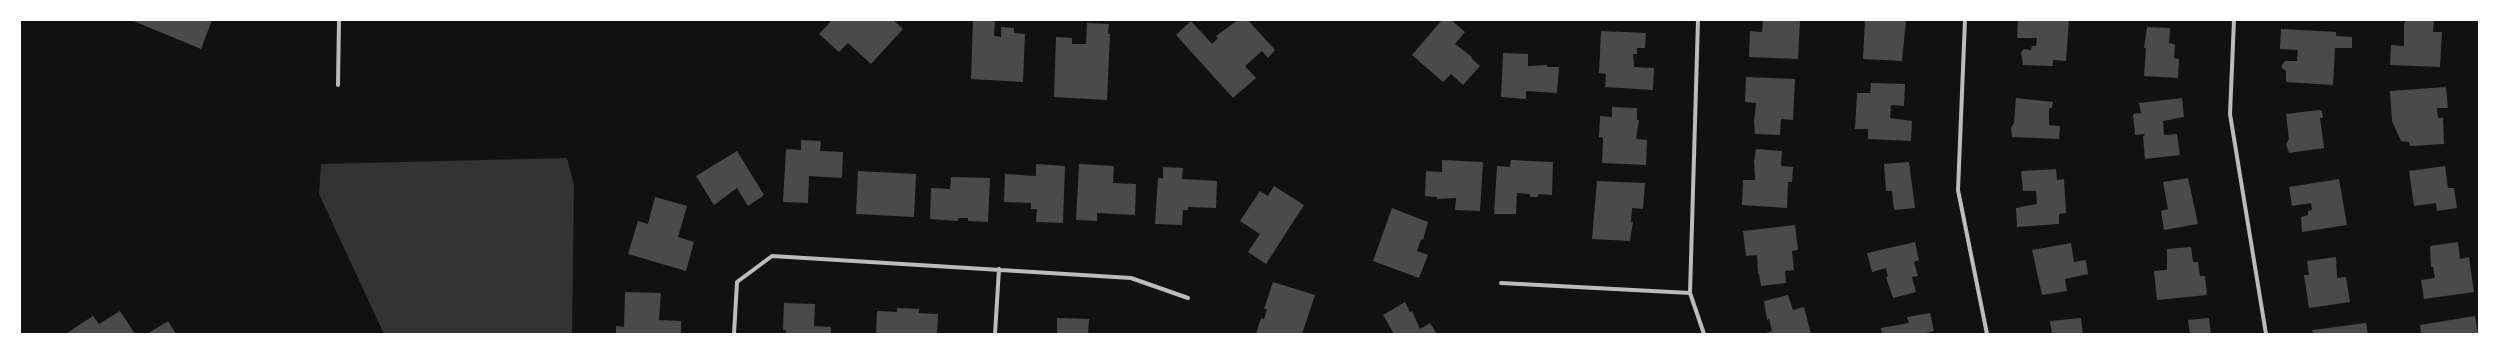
<!DOCTYPE html>
<html>
<head>
<meta charset="utf-8">
<style>
  body { margin:0 }
  #map { position:relative; width:2499px; height:354px; overflow:hidden; background:#111; font-family:Lora,serif }
  canvas { display:block }
  .frame { position:absolute; inset:0; border:21px solid #fff; pointer-events:none }
</style>
</head>
<body>
<div id="map">
<canvas width="2499" height="354"></canvas>
<div class="frame"></div>
</div>
<script>
const g = document.querySelector('canvas').getContext('2d');
g.lineJoin = 'round';
function fillPath(path, color) { g.fillStyle = color; g.fill(path, 'evenodd'); }
function strokePath(path, color, width, dash) { g.strokeStyle = color; g.lineWidth = width; g.lineCap = dash ? 'butt' : 'round'; g.setLineDash(dash || []); g.stroke(path); }
const water = new Path2D(`
  M567,158L574,185L572,334H384L319,194L321,164Z`);
const building = new Path2D(`
  M131,20H212L201,49Z
  M832,20H893L903,29L871,64L848,43L839,52L819,34Z
  M973,20H995L994,36L1001,37V27L1014,28V33L1025,34L1023,82L971,79Z
  M1238,20H1248L1275,50L1268,58L1262,51L1245,66L1256,78L1233,98L1176,35L1191,21L1212,44L1218,38L1216,36Z
  M1442,20H1451L1465,32L1455,44L1472,57L1471,58L1480,66L1463,85L1451,74L1443,82L1412,55Z
  M1763,20H1800L1798,59L1749,57L1750,31L1762,32Z
  M1865,20H1906L1902,61L1863,59Z
  M2018,20H2069L2066,61L2053,60V66L2023,65L2021,52L2024,49L2031,50L2032,46H2036L2037,38H2017Z
  M2406,20H2434L2433,32H2442L2440,67L2390,65L2391,45L2404,46V24Z
  M1087,23L1109,24L1108,34H1110L1107,100L1054,97L1056,37L1072,38V44H1086Z
  M2147,27L2170,28L2169,43L2175,44L2174,58L2179,59L2178,78L2144,76L2146,48H2144Z
  M2281,29L2336,32V36L2352,37V48H2335L2333,85L2286,82V71L2282,68V65L2285,61H2297L2298,50L2280,49Z
  M1601,31L1646,33L1645,48H1637V54H1633L1634,67L1654,68L1653,90L1605,87L1606,74L1599,73Z
  M1503,53L1528,54V66L1547,65V67H1559L1557,93L1526,91V99L1501,97Z
  M1746,77L1795,79L1793,120L1781,119L1780,135L1755,134L1754,122L1756,103L1745,102Z
  M1871,83L1905,84L1904,106L1891,105L1890,118L1912,121L1911,141L1868,139V129H1855L1857,93H1870Z
  M2446,87L2448,108H2437L2438,118H2443L2444,144L2410,146L2409,142L2401,141L2392,121L2390,91Z
  M2016,98L2053,102L2052,108H2049V125L2060,126L2059,139L2012,137L2011,128L2014,123Z
  M2182,98L2184,117L2163,121L2164,135L2177,134L2180,155L2145,159L2143,137L2145,134L2135,135L2133,114L2141,113L2139,103Z
  M1612,107L1637,108V120H1639L1636,139L1647,140L1646,165L1602,163L1603,138L1599,137L1600,116L1612,117Z
  M2319,110L2322,111L2323,118H2320L2324,148L2289,153L2286,144L2289,139L2286,114Z
  M801,140L821,141L820,151L843,152L842,178L809,176L808,203L783,202L786,149L801,150Z
  M1756,149L1782,151L1781,166L1793,167L1792,182H1788L1787,208L1742,205L1743,180H1755L1754,161Z
  M737,151L764,195L748,206L737,188L714,205L696,176Z
  M1442,160L1483,162L1480,211L1455,210L1456,198L1437,199V197L1425,196L1426,171L1442,172Z
  M1511,160L1553,162L1552,195L1538,194V197H1530V194L1517,193L1516,214H1494L1497,166L1510,167Z
  M1909,162L1915,208L1894,210L1892,191H1886L1884,164Z
  M1036,164L1065,166L1063,223L1036,222L1037,209H1031V203L1004,202L1005,174L1036,176Z
  M1079,164L1114,166L1113,183L1136,184L1135,215L1097,213V221L1076,220Z
  M2445,166L2448,188H2454L2457,208L2437,211L2436,203L2414,206L2409,171Z
  M1163,167L1183,168L1182,179L1217,181L1216,208L1188,207V210H1183L1182,225L1155,224L1158,178H1163Z
  M2056,169L2057,180L2064,179L2066,213L2059,214V224L2017,227L2016,208L2037,204L2036,191H2023L2021,171Z
  M858,171L916,174L914,217L856,214Z
  M951,177L990,178L988,222L968,221V218H958V221L930,219L931,188L950,189Z
  M2188,178L2198,224L2164,230L2161,211L2168,209L2163,182Z
  M2339,179L2347,225L2302,232L2301,217L2308,215V211L2312,210L2311,203L2292,206L2289,187Z
  M1597,181L1645,183L1643,209L1632,208L1631,222H1633L1630,241L1592,239Z
  M1274,186L1304,205L1266,264L1248,252L1260,234L1240,221L1260,191L1268,196Z
  M655,197L687,206L678,237L694,242L686,271L628,254L638,221L648,224Z
  M1392,208L1428,222L1423,240L1421,239L1417,251L1428,255L1419,278L1373,261Z
  M1795,225L1798,250L1792,251L1794,270L1785,271L1786,283L1761,286L1759,274H1758L1757,255L1746,256L1743,231Z
  M1915,242L1919,260L1914,262L1918,276L1912,277L1916,292L1893,298L1886,277H1888L1886,268L1872,272L1867,253Z
  M2458,242L2460,259L2469,257L2474,292L2424,299L2421,280L2435,278L2433,267H2431L2430,246Z
  M2071,243L2074,262L2086,260L2088,274L2065,279L2067,291L2042,295L2032,250Z
  M2191,247L2193,262H2198L2200,276H2205L2207,295L2157,300L2154,271L2167,270V249Z
  M2336,257L2337,278L2346,277L2350,302L2309,308L2304,275H2309L2307,261Z
  M1273,282L1315,295L1302,334H1256L1261,318L1264,319L1267,309H1264Z
  M625,292L661,293L659,320L681,321V334H616V326L624,327Z
  M1788,295L1793,310L1804,307L1811,334H1763L1772,331L1769,319L1767,320L1764,301Z
  M1405,302L1410,312L1412,311L1420,329L1430,323L1437,334H1394L1383,315Z
  M784,303L815,304L814,326L831,327V334H786V330H783Z
  M897,308L919,309V313L938,314L937,334H876L877,311L897,312Z
  M120,311L135,334L67,333L93,316L99,324Z
  M1930,313L1934,331L1922,334H1882L1881,328L1909,323L1907,317Z
  M2475,316L2478,334H2421L2420,325Z
  M1057,318L1089,319L1088,334H1057Z
  M2081,318L2083,334H2052L2050,321Z
  M2209,318L2211,334H2190L2188,320Z
  M168,321L176,334H147Z
  M2366,323L2368,334H2313L2312,330Z`);
const minor = new Path2D(`
  M1698,20L1690,293L1704,334
  M1965,20L1958,190L1987,334
  M2234,20L2230,114L2266,334
  M338,85L339,20
  M1501,283L1690,293
  M734,334L737,282L772,256L1131,278L1188,298
  M995,334L999,269`);
fillPath(water, '#333');
fillPath(building, '#4a4a4a');
strokePath(minor, '#bcbcbc', 4);
</script>
</body>
</html>
